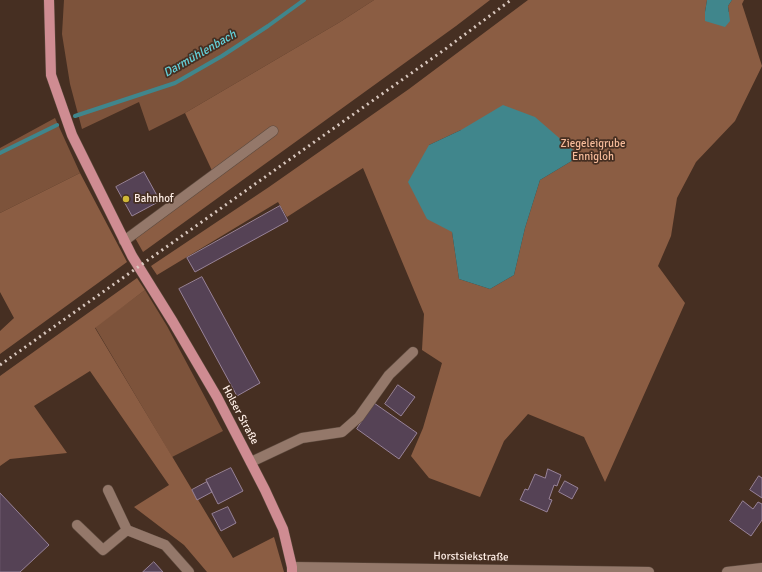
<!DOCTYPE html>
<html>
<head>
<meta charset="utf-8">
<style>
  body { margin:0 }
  canvas { display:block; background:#462f22 }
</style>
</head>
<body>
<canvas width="762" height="572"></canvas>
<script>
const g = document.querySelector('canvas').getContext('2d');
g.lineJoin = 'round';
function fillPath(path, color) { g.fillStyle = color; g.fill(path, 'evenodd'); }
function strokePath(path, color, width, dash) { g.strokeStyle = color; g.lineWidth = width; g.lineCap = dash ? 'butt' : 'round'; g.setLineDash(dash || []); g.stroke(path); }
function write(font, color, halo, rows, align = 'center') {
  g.font = font + ' Signika,sans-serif'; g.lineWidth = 3.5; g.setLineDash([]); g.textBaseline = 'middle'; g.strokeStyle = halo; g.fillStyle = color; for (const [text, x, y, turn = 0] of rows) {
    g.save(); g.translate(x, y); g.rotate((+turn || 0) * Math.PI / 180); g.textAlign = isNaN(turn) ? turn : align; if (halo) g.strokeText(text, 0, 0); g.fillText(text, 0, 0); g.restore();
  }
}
const green = new Path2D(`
  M64,0H374L340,22L185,113L149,131L139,102L82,129L70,84L62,34Z
  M55,118L80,173L0,213V148Z
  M145,290L167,326L223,431L172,457L95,327Z`);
const forest = new Path2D(`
  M374,0H490L456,26L143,252L134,236L215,177L185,113L340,22Z
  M528,0H707L705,12H729L728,6L732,0H744L742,4L762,66L735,121L696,162L677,198L671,236L658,266L685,303L605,482L584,437L528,414L504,441L480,497L429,478L411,456L423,428L442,363L422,350L424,314L363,168L287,217L278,202L157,275L151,266L269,187L409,89ZM461,130L580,156L540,180L525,228L514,275L490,289L459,279L452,232L429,145Z
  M80,173L127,262L0,354V331L14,318L0,292V213Z
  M137,278L145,290L95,328L233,558L274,537L284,572H207L184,545L134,507L169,485L90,371L34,406L67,453L10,459L0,466V376Z`);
const water = new Path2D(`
  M707,0H732L728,6L730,21L725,27L705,21V12Z
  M503,105L535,117L580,156L540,180L525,228L514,275L490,289L459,279L452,232L427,219L408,182L429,145L461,130Z`);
const stream = new Path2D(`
  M75,116L175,83L222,56L268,26L304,0
  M0,153L57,125`);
const building = new Path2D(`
  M144,172L160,201L132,216L116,187Z
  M280,206L288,221L195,272L187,258Z
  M202,277L260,383L237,396L179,289Z
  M398,385L415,397L401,416L385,404Z
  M374,403L417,433L399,459L357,429Z
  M231,468L243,491L218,504L206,480Z
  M548,469L561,475L557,486L554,485L549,499L552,500L547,512L520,500L525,489L528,490L535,474L545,478Z
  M759,476L762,478V498L750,490Z
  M565,481L578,488L572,499L559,492Z
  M207,482L212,492L197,500L192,490Z
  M0,493L49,545L20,572H0Z
  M743,501L753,509L758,502L762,504V520L751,536L730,521Z
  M228,507L236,523L221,531L212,514Z
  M154,562L163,572H143Z`);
const minor = new Path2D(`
  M124,241L273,131
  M251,462L302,438L342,432L359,417L389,375L413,352
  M108,490L127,530
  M77,525L103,550L127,530L165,545L189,572
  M292,567L649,572
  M727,572L762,568`);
const major = new Path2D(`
  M49,0L51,75L72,135L132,256L173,322L217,397L265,490L283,529L292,567V572`);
const rail = new Path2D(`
  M0,365L444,50L511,0`);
const markers = [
  [126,199,4,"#d0b837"]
];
const parkNames = [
  ["Ziegeleigrube",593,144],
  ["Ennigloh",593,157]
];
const poiNames = [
  ["Bahnhof",134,199]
];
const streetNames = [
  ["Holser Straße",240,415,62],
  ["Horstsiekstraße",471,557,1]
];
const waterNames = [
  ["Darmühlenbach",200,54,-30]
];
fillPath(green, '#7d533b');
fillPath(forest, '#8b5d43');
fillPath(water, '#40868c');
strokePath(stream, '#40868c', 4);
fillPath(building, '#554255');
strokePath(building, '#978298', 1);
strokePath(minor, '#5e4b3f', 11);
strokePath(major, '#5e4b3f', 11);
strokePath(minor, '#94786a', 10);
strokePath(major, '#cf8c92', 10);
strokePath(rail, '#d9c8bf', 3, [2, 4]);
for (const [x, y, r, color] of markers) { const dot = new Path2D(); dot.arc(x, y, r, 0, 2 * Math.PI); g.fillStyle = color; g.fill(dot); strokePath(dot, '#462f22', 1.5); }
write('11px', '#f6bb9a', '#462f22', parkNames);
write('11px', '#feeee6', '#462f22', poiNames, 'left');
write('11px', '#feeee6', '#462f22', streetNames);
write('italic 12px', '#64d2db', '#462f22', waterNames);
</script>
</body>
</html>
